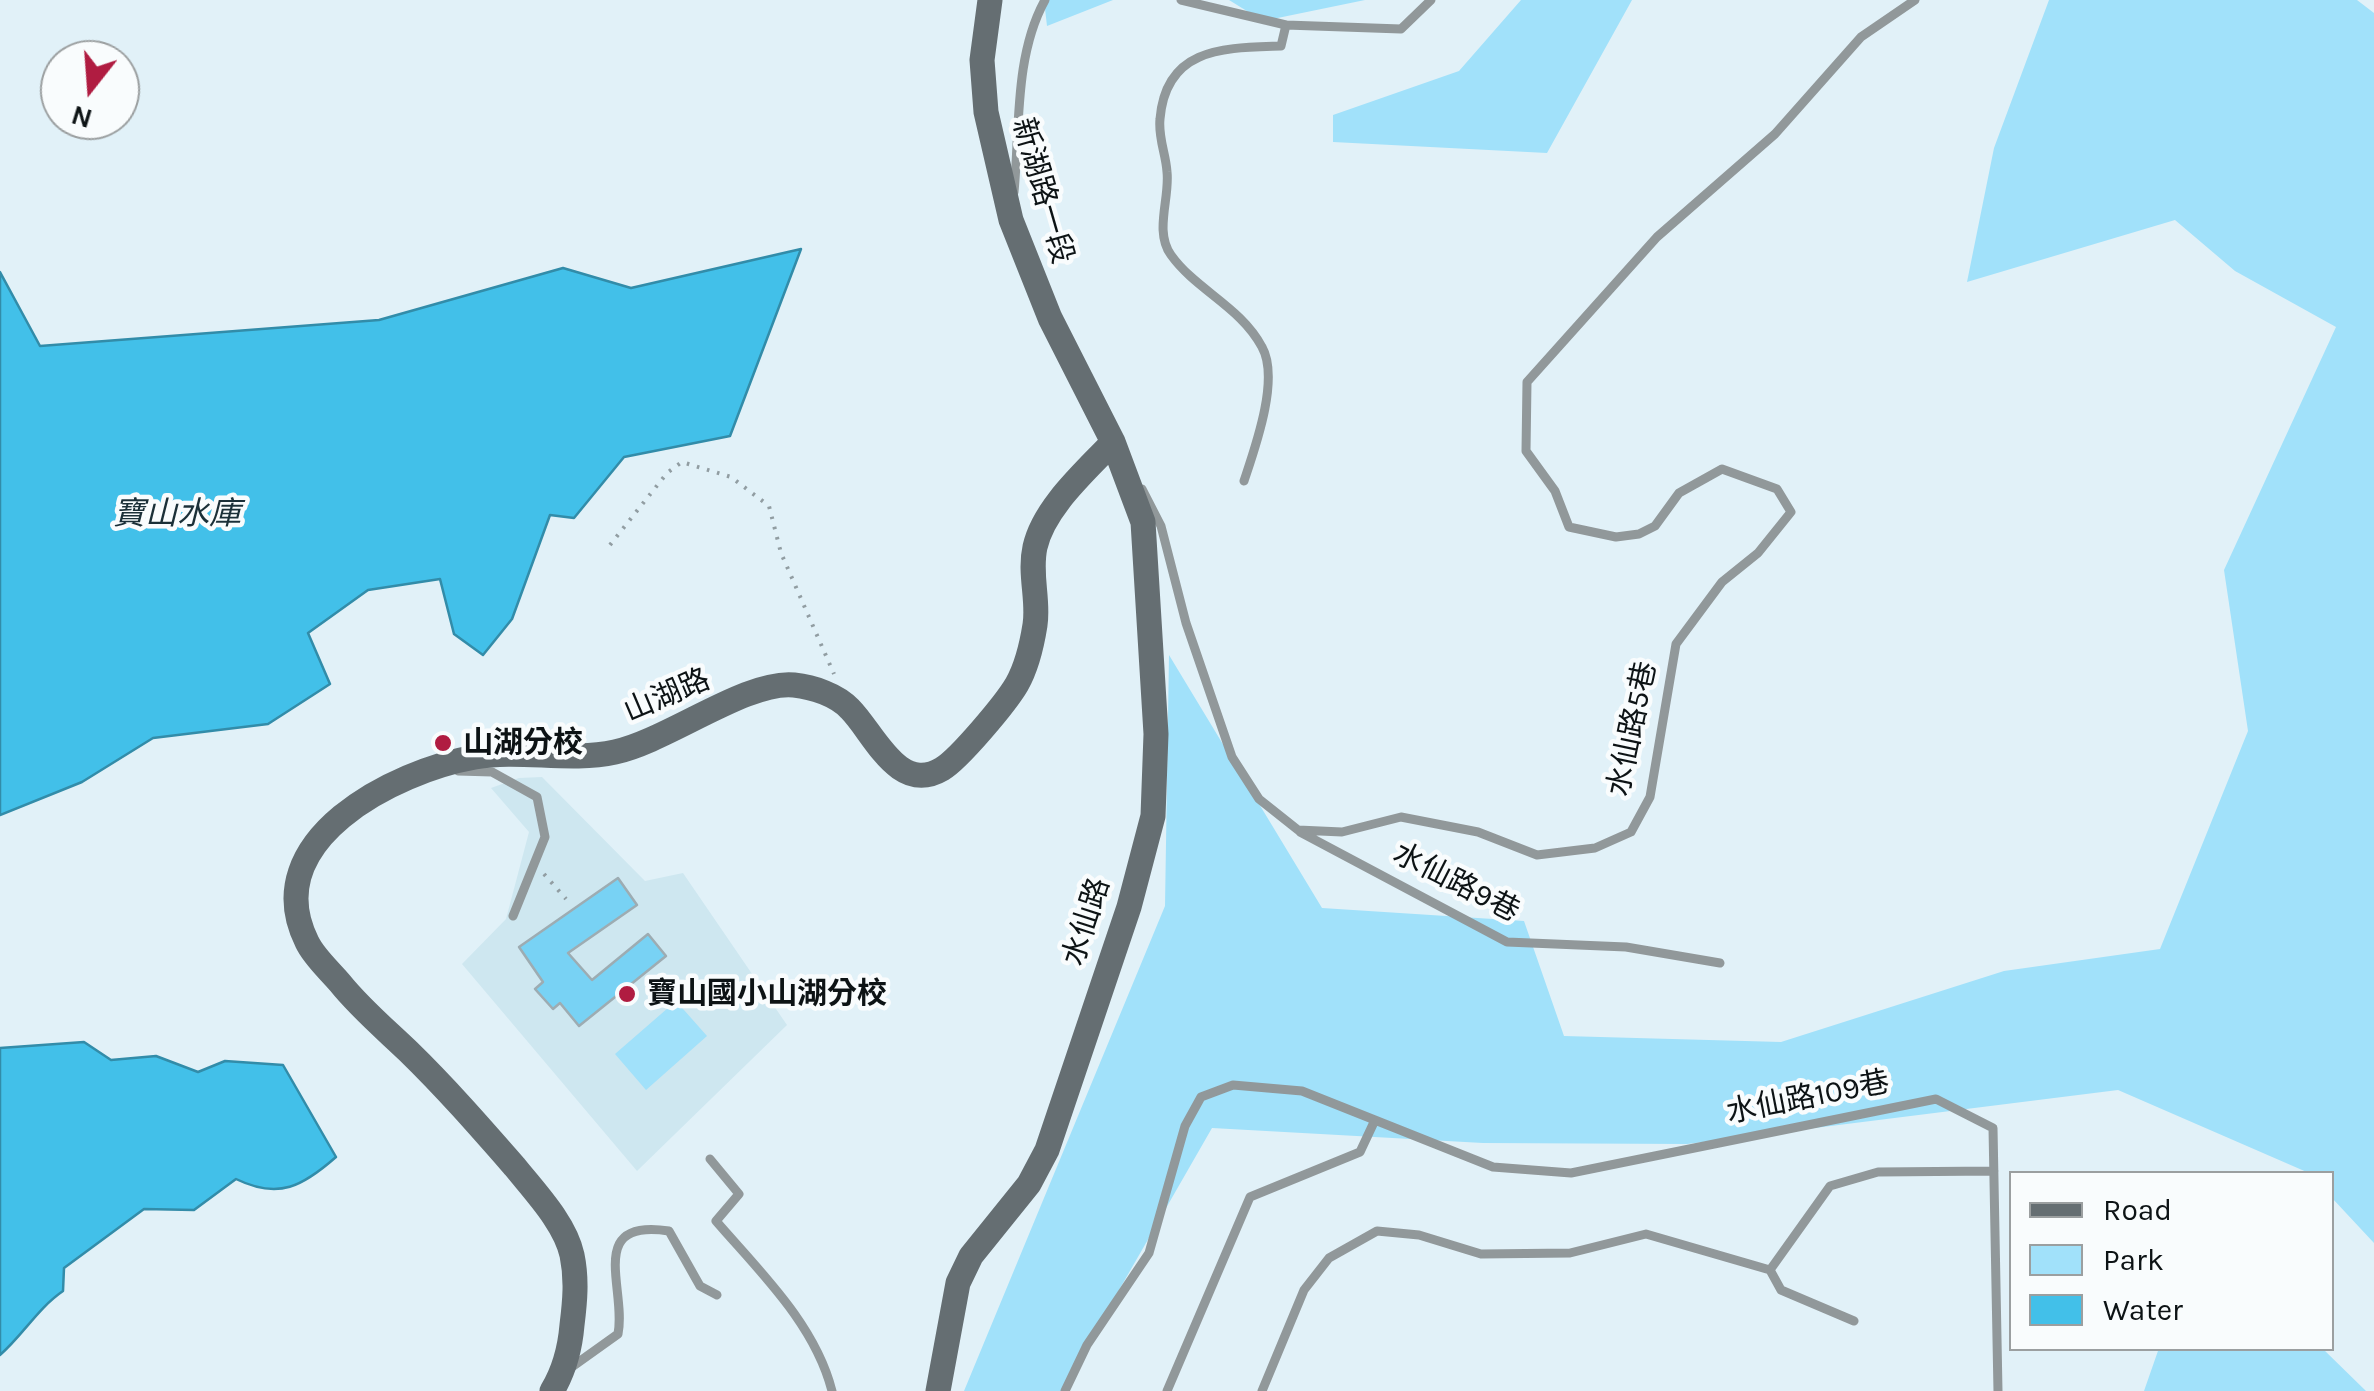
<!DOCTYPE html>
<html>
<head>
<meta charset="utf-8">
<style>
  body { margin:0 }
  #map { position:relative; width:2374px; height:1391px; overflow:hidden; background:#e1f1f8; font-family:Karla,sans-serif }
  canvas { display:block }
  .legend { position:absolute; left:2009px; top:1171px; width:325px; height:180px; box-sizing:border-box; background:#f9fcfd; border:2px solid #9b9fa0; margin:0; padding:12px 18px; list-style:none; font-size:30px; color:#0d1315 }
  .legend li { display:flex; align-items:center; gap:20px; height:50px }
  .legend b { width:50px; border:2px solid #9b9fa0 }
  .north { position:absolute; left:40px; top:40px; width:100px; height:100px; box-sizing:border-box; background:#f9fcfd; border:2px solid #9b9fa0; border-radius:50%; rotate:197deg; font-size:28px; font-weight:700; line-height:40px; text-align:center; color:#0d1315 }
  .north::after { content:''; display:block; margin:auto; width:35px; height:45px; background:#b01c41; clip-path:polygon(50% 0,100% 100%,50% 72%,0 100%) }
</style>
</head>
<body>
<div id="map">
<canvas width="2374" height="1391"></canvas>
<ul class="legend">
<li><b style="height:12px;background:#656e72"></b>Road</li>
<li><b style="height:28px;background:#a1e1fa"></b>Park</li>
<li><b style="height:28px;background:#42c0e9"></b>Water</li>
</ul>
<div class="north">N</div>
</div>
<script>
const g = document.querySelector('canvas').getContext('2d');
g.lineJoin = 'round';
function fillPath(path, color) { g.fillStyle = color; g.fill(path, 'evenodd'); }
function strokePath(path, color, width, dash) { g.strokeStyle = color; g.lineWidth = width; g.lineCap = dash ? 'butt' : 'round'; g.setLineDash(dash || []); g.stroke(path); }
function write(font, color, halo, rows, align = 'center') {
  g.font = font + ' Karla,"Noto Sans TC",sans-serif'; g.lineWidth = 9; g.setLineDash([]); g.textBaseline = 'middle'; g.strokeStyle = halo; g.fillStyle = color; for (const [text, x, y, turn = 0] of rows) {
    g.save(); g.translate(x, y); g.rotate((+turn || 0) * Math.PI / 180); g.textAlign = isNaN(turn) ? turn : align; if (halo) g.strokeText(text, 0, 0); g.fillText(text, 0, 0); g.restore();
  }
}
const built = new Path2D(`
  M542,777L645,881L683,873L787,1025L637,1171L462,964L506,919L529,832L491,788L519,778Z`);
const green = new Path2D(`
  M1044,0H1113L1047,26Z
  M1229,0H1365L1263,21Z
  M1521,0H1632L1547,153L1333,142V115L1459,71Z
  M2049,0H2357L2374,13V1243L2332,1198V1174L2309,1173L2118,1090L1687,1144L1483,1143L1212,1128L1061,1391H964L1165,906L1169,655L1322,908L1524,921L1564,1036L1781,1042L2004,971L2160,949L2248,731L2224,570L2336,327L2235,271L2175,220L1967,282L1994,148Z
  M676,1001L707,1036L646,1090L615,1054Z
  M2159,1348L2323,1349L2366,1391H2144Z`);
const water = new Path2D(`
  M801,249L730,436L624,457L574,518L550,515L512,619L483,655L454,634L440,579L368,590L308,633L330,684L268,724L153,738L82,782L0,815V272L40,346L379,320L563,268L631,288Z
  M84,1042L111,1060L156,1056L198,1072L225,1061L283,1065L336,1157C303,1186 279,1200 236,1179L194,1210L144,1209L64,1268L63,1291C38,1308 23,1335 0,1355V1048Z`);
const building = new Path2D(`
  M618,878L637,905L568,953L592,980L648,934L666,956L579,1026L560,1003L553,1009L535,989L543,982L519,947Z`);
const path = new Path2D(`
  M610,545L667,473L682,462L731,477L769,506L781,553L834,674
  M544,874L566,899`);
const lane = new Path2D(`
  M1181,0L1286,25L1401,29L1431,0
  M1014,192C1020,130 1014,56 1045,0
  M1244,481C1255,448 1280,379 1262,347C1241,307 1196,290 1171,255C1154,232 1170,198 1167,172C1166,154 1158,138 1160,119C1166,46 1226,48 1281,46L1286,25
  M1142,489L1161,526L1186,623L1232,757L1259,799L1298,830L1342,832L1401,817L1478,832L1537,855L1595,848L1631,832L1650,797L1676,644L1722,582L1758,553L1791,512L1777,489L1722,469L1679,493L1655,526L1639,534L1616,537L1569,527L1555,491L1526,451L1527,382L1657,237L1775,134L1861,37L1915,0
  M458,771L492,772L537,797L545,837L513,916
  M1300,832L1507,942L1626,947L1720,963
  M710,1159L739,1194L716,1221C760,1272 815,1324 832,1391
  M1770,1270L1781,1290L1854,1321
  M569,1369L618,1334C627,1289 585,1218 669,1231L700,1286L717,1295
  M1065,1391L1087,1345L1149,1253L1185,1126L1201,1097L1233,1085L1302,1091L1493,1167L1571,1173L1936,1099L1993,1128L1998,1391
  M1167,1391L1250,1197L1360,1152L1375,1120
  M1262,1391L1304,1290L1329,1258L1377,1231L1419,1235L1481,1254L1570,1253L1646,1234L1770,1270L1830,1186L1878,1172L1994,1171`);
const secondary = new Path2D(`
  M552,1391C564,1371 570,1349 572,1325C575,1301 577,1279 572,1255C565,1223 535,1192 515,1167C480,1127 446,1088 408,1051C385,1029 360,1008 340,983C330,971 314,957 307,942C256,840 395,771 475,757C521,749 569,762 615,752C667,741 747,680 794,685C813,687 837,695 850,709C874,733 898,795 942,769C959,759 1006,703 1017,684C1026,668 1032,644 1035,625C1039,600 1029,574 1035,547C1044,507 1086,471 1113,442
  M938,1391L958,1283L971,1256L1029,1184L1047,1150L1129,907L1153,816L1156,734L1143,522L1113,442L1050,318L1011,220L986,112L982,60L990,0`);
const markers = [
  [443,743,10,"#b01c41"],
  [627,994,10,"#b01c41"]
];
const streetNames = [
  ["新湖路一段",1042,191,74],
  ["山湖路",667,696,-23],
  ["水仙路5巷",1633,729,-78],
  ["水仙路9巷",1456,883,27],
  ["水仙路",1087,922,-72],
  ["水仙路109巷",1808,1098,-11]
];
const poiNames = [
  ["山湖分校",463,743],
  ["寶山國小山湖分校",647,994]
];
const waterNames = [
  ["寶山水庫",177,515]
];
fillPath(built, '#cee7f0');
fillPath(green, '#a1e1fa');
fillPath(water, '#42c0e9');
strokePath(water, '#328ca9', 2.5);
fillPath(building, '#78d2f4');
strokePath(building, '#9dacb2', 2.5);
strokePath(path, '#919da2', 4, [2.5, 8]);
strokePath(lane, '#91989a', 9);
strokePath(secondary, '#656e72', 25);
for (const [x, y, r, color] of markers) { const dot = new Path2D(); dot.arc(x, y, r, 0, 2 * Math.PI); g.fillStyle = color; g.fill(dot); strokePath(dot, '#f9fcfd', 4); }
write('30px', '#0d1315', '#f9fcfd', streetNames);
write('bold 30px', '#0d1315', '#f9fcfd', poiNames, 'left');
write('italic 32px', '#1b3038', '#f9fcfd', waterNames);
</script>
</body>
</html>
